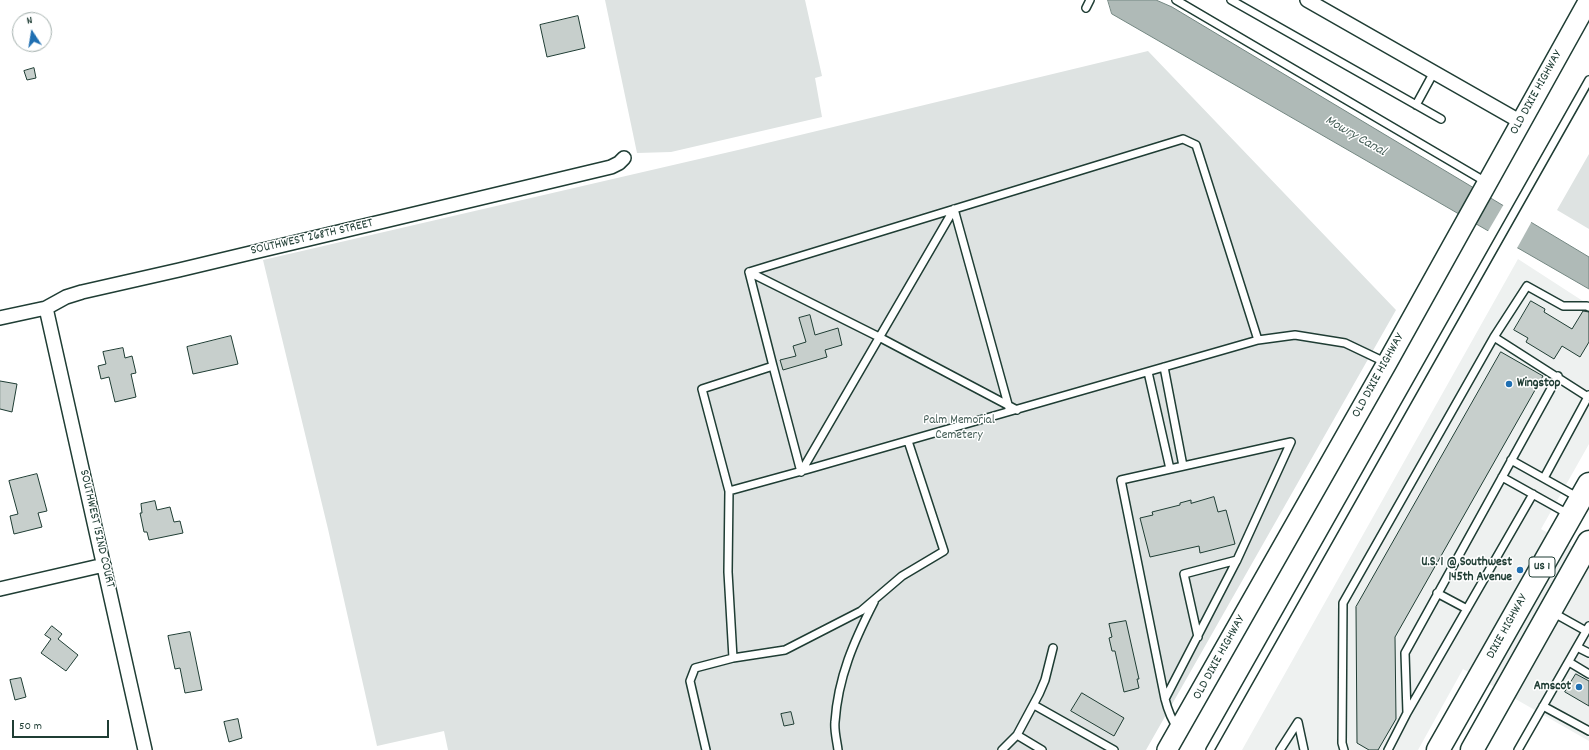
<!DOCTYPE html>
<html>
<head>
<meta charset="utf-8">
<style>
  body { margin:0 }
  #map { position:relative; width:1589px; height:750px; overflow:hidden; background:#fff; font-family:Dekko,sans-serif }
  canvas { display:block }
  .north { position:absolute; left:12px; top:12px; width:40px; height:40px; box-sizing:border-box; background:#fff; border:1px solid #a5b1ae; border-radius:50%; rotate:348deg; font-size:11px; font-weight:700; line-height:16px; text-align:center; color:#1f3d34 }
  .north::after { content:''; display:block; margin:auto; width:14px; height:18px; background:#1f6fb2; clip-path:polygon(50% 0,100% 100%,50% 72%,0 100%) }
  .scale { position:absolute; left:12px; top:720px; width:97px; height:18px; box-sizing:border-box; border:2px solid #1f3d34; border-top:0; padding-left:5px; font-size:12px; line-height:14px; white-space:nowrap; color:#1f3d34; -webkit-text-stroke:3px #fff; paint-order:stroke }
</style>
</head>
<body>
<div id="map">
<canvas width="1589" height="750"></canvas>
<div class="north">N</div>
<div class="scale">50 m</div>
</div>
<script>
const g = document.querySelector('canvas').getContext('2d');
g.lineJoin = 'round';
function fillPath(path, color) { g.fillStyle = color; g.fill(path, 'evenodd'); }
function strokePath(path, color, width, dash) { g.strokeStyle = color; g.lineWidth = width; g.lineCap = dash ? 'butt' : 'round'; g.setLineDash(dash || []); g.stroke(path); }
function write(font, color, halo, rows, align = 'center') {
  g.font = font + ' Dekko,sans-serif'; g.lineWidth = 3; g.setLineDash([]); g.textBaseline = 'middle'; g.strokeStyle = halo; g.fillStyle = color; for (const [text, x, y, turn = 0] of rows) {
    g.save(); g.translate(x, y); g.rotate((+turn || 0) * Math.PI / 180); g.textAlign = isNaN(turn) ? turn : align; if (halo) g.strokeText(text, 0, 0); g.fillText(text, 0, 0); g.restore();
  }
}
const built = new Path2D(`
  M1518,259L1589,305V444L1541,529L1589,556V741L1463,669L1418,750H1242Z`);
const green = new Path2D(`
  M605,0H805L822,76L815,78L822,117L671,152L637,153Z
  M1148,51L1396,310L1146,750H448L444,731L377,746L328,529L263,260L738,150Z
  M1589,154V229L1557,210Z`);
const water = new Path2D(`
  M1108,0H1156L1172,7L1589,257V289L1112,14Z`);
const pier = new Path2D(`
  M1504,204L1532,221L1516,250L1487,233Z`);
const building = new Path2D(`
  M578,16L585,48L547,57L540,25Z
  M34,68L36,78L27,80L24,71Z
  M1531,301L1545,309L1544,312L1572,329L1583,311L1589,312V342L1580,357L1562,346L1554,359L1526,342L1528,338L1514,330Z
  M810,315L815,335L838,328L842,345L825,350L827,357L783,370L780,360L796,356L793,346L806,342L799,318Z
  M231,336L238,364L193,374L187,347Z
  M123,348L125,358L132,356L136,373L131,374L136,397L115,402L109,377L101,379L98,366L106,364L103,352Z
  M1501,352L1543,376L1395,637L1396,719L1378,750H1369L1357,743L1356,607Z
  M0,381L17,384L12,412L0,409Z
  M37,474L47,511L38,513L42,527L14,534L10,516L18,514L9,481Z
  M1214,497L1218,512L1226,510L1235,544L1200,553L1199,546L1150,557L1140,518L1153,515L1152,512L1180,505V503L1191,500V503Z
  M155,501L157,510L170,507L174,522L180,521L183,533L149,540L147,532H144L140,513H142L141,504Z
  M1126,621L1139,679H1137L1139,688L1124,692L1115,651H1112L1109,638L1112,637L1109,624Z
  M52,626L62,634L58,639L78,655L66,671L41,653L51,639L45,635Z
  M190,632L202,690L185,693L180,668L175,669L168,636Z
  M1576,674L1589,681V706L1565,692Z
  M21,678L26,697L15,700L10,680Z
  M1082,693L1124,718L1114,736L1071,711Z
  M791,712L794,724L784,726L781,714Z
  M238,719L242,738L229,742L224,722Z`);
const lane = new Path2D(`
  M1176,0L1486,182
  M1231,0L1441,119
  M1086,8L1090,0
  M1416,105L1434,72
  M954,209L1009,408
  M749,272L879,337L1017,410
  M1494,337L1588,397
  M773,366L801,472
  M1164,367L1183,466
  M1148,372L1170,469
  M1511,460L1579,498
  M801,472L954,209
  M1502,477L1570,515
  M1544,478L1589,395
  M729,491L809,469L1258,340L1295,335L1345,343L1387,363
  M1437,593L1467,609
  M1552,612L1586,631
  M1198,637L1184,574L1237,560
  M1577,647L1589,653
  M733,658L785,650L861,611L902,576L944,551L908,441
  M1569,662L1589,674
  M1165,699L1237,560L1291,442L1121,480L1165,699C1168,711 1171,719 1178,729
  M1034,705L1114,750
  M1543,706L1589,731
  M1407,713L1533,494
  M706,750L690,681L695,668L733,658L728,572L729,491L702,389L773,366L749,272L1183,139L1196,145L1258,340
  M838,750C837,741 834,731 835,722C838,677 854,641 874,602
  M1002,750L1017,735
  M1042,750L1017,735L1039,694L1045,680L1053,648
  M1210,750L1589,80
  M1280,750L1298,722L1304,750
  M1344,750L1342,743L1343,603L1494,337L1527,286L1563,306H1587L1589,307
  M1388,750L1407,713L1405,653L1558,376
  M1518,750L1589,626`);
const street = new Path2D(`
  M1307,0L1521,122
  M46,308L145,750
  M0,318L46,308L66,297L82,292L179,270L611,167L619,163L624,158
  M0,589L104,565`);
const secondary = new Path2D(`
  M1167,750L1387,363L1589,0`);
const highway = new Path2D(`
  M1438,750L1589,484
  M1472,750L1589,542`);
const markers = [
  [1509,384,4,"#1f6fb2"],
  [1520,570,4,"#1f6fb2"],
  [1579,687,4,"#1f6fb2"]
];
const shields = [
  [1542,567,26]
];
const shieldNames = [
  ["US 1",1542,567]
];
const streetNames = [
  ["OLD DIXIE HIGHWAY",1537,93,-61],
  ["SOUTHWEST 268TH STREET",312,238,-13],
  ["OLD DIXIE HIGHWAY",1379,376,-61],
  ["SOUTHWEST 152ND COURT",96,529,77],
  ["DIXIE HIGHWAY",1508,627,-61],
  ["OLD DIXIE HIGHWAY",1220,658,-61]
];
const poiNames = [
  ["Wingstop",1517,384,"left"],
  ["U.S. 1 @ Southwest",1512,563],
  ["145th Avenue",1512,578],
  ["Amscot",1571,687]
];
const parkNames = [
  ["Palm Memorial",959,421],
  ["Cemetery",959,436]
];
const waterNames = [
  ["Mowry Canal",1355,137,30]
];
fillPath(built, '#eef1f0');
fillPath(green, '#dee3e2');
fillPath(water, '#afbab7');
strokePath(water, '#758883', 1);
fillPath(pier, '#fff');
fillPath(building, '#c7cfcc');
strokePath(building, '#1f3d34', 1);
strokePath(lane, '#1f3d34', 10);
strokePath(street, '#1f3d34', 16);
strokePath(secondary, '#1f3d34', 22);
strokePath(highway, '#1f3d34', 25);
strokePath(lane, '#fff', 7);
strokePath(street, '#fff', 13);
strokePath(secondary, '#fff', 19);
strokePath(highway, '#fff', 22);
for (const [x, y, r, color] of markers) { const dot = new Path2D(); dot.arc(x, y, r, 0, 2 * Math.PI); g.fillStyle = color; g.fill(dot); strokePath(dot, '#fff', 1.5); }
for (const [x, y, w] of shields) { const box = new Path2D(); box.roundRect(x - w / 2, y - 10, w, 20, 3); g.fillStyle = '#fff'; g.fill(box); strokePath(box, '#1f3d34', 1); }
write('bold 12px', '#1f3d34', null, shieldNames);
write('13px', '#1f3d34', '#fff', streetNames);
write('bold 13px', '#1f3d34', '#fff', poiNames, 'right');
write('13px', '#455e57', '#fff', parkNames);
write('italic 14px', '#4a625b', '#fff', waterNames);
</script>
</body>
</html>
